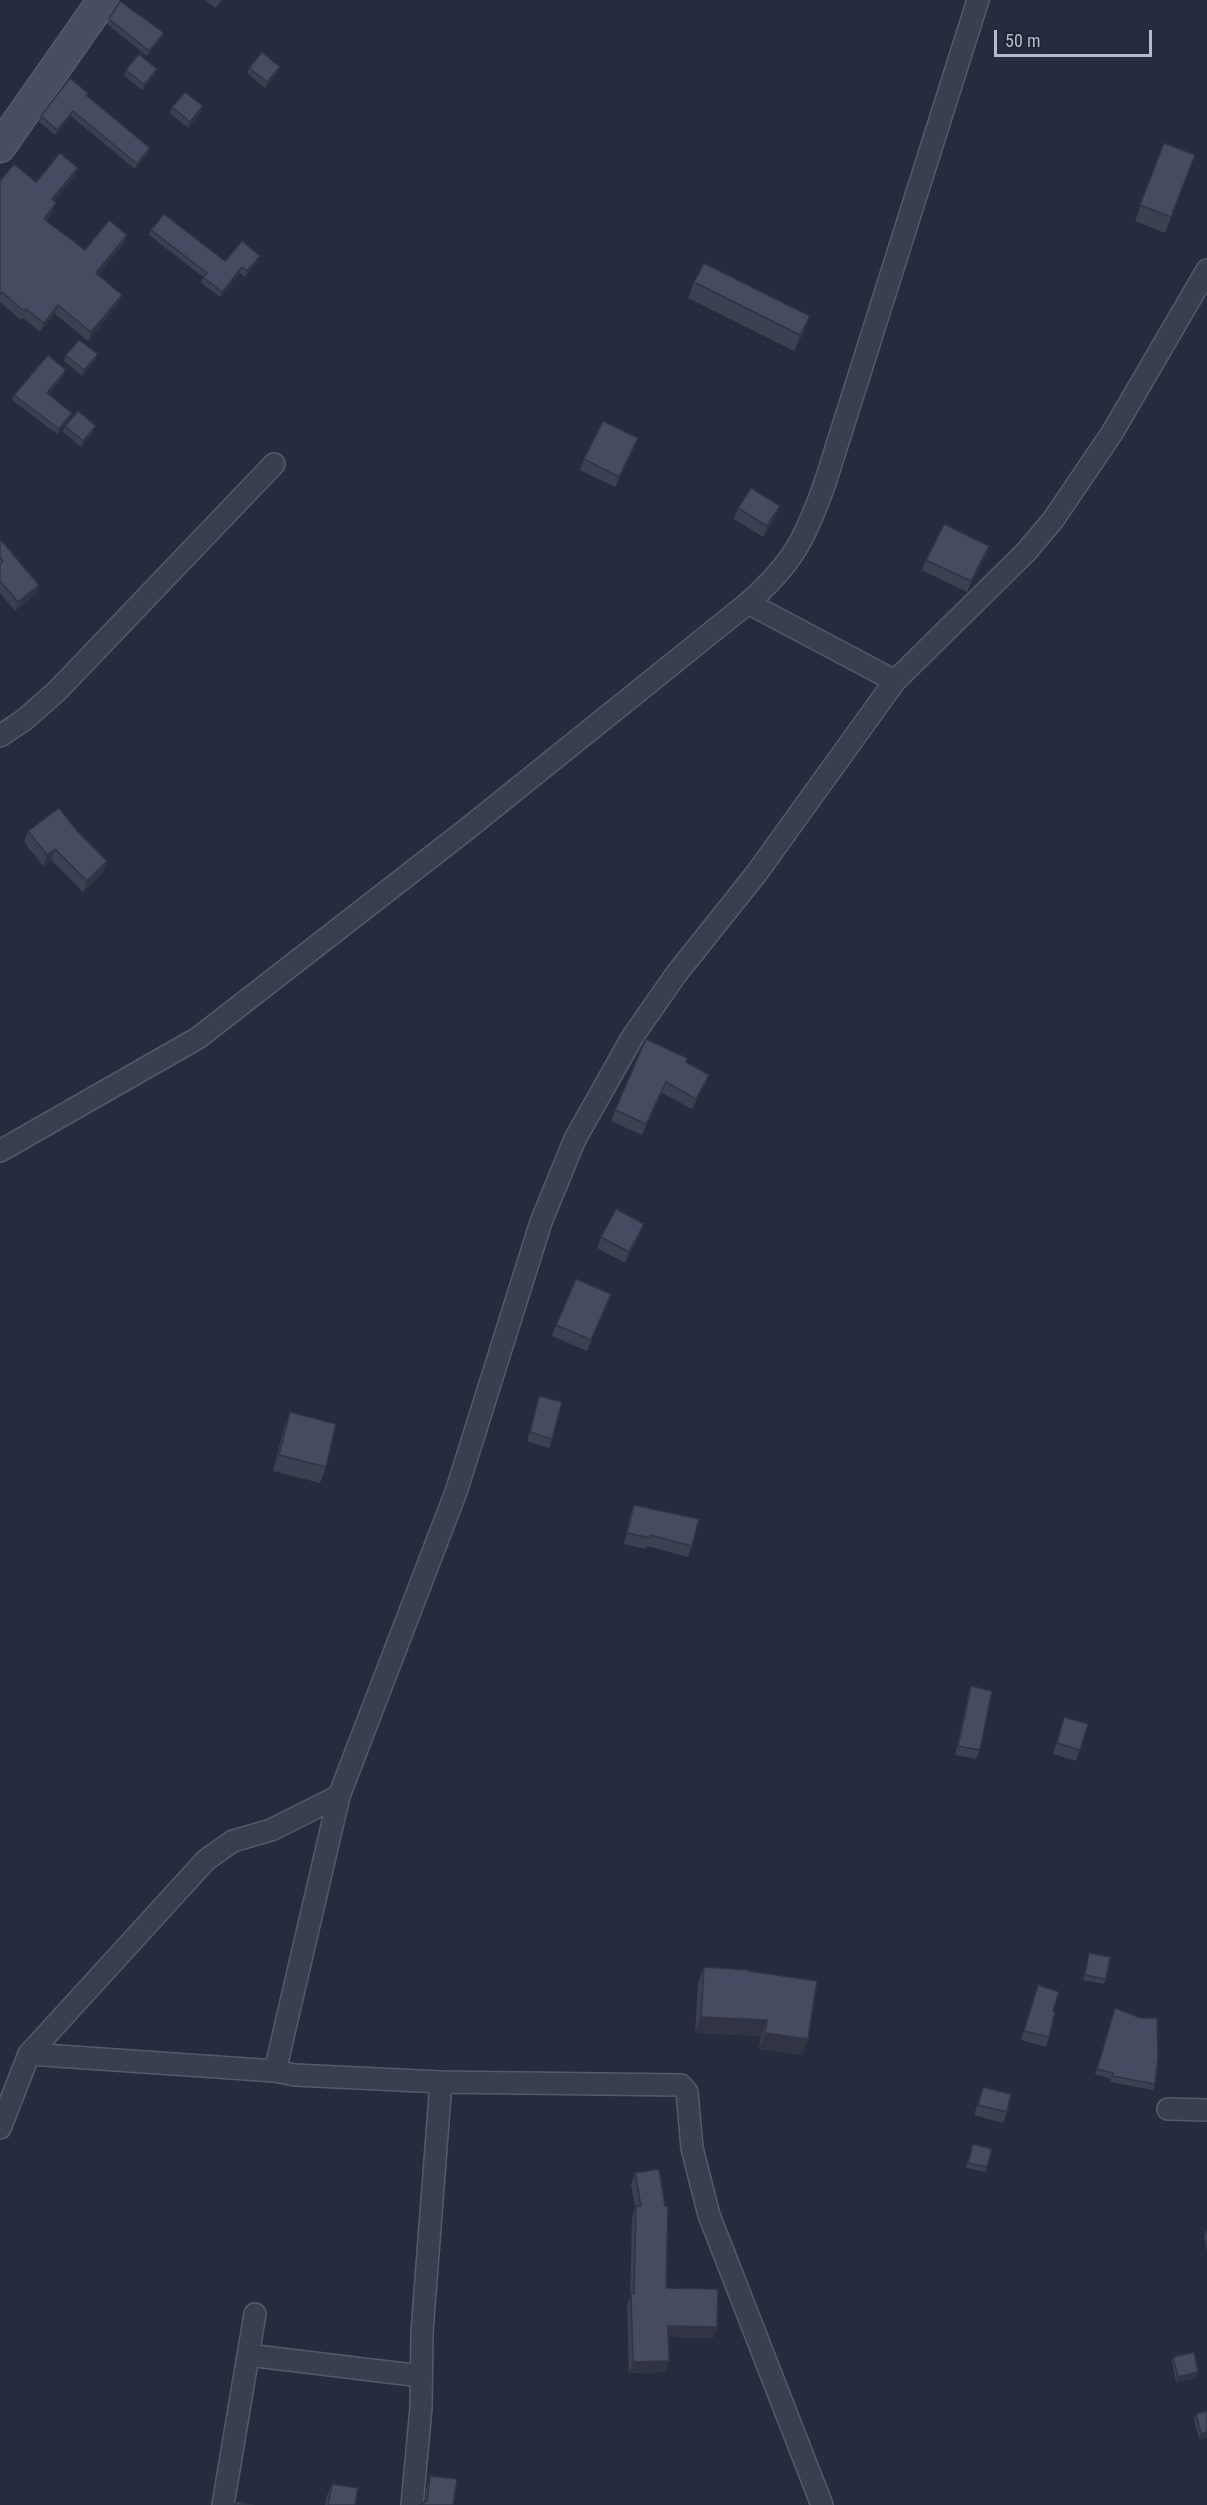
<!DOCTYPE html>
<html>
<head>
<meta charset="utf-8">
<style>
  body { margin:0 }
  #map { position:relative; width:1207px; height:2505px; overflow:hidden; background:#252c3f; font-family:"Roboto Condensed",sans-serif }
  canvas { display:block }
  .scale { position:absolute; left:994px; top:30px; width:158px; height:27px; box-sizing:border-box; border:3px solid #b6baca; border-top:0; padding-left:8px; font-size:18px; line-height:21px; white-space:nowrap; color:#b6baca; -webkit-text-stroke:4px #1e2434; paint-order:stroke }
</style>
</head>
<body>
<div id="map">
<canvas width="1207" height="2505"></canvas>
<div class="scale">50 m</div>
</div>
<script>
const g = document.querySelector('canvas').getContext('2d');
g.lineJoin = 'round';
function strokePath(path, color, width, dash) { g.strokeStyle = color; g.lineWidth = width; g.lineCap = dash ? 'butt' : 'round'; g.setLineDash(dash || []); g.stroke(path); }
function fillPath(path, color) { g.fillStyle = color; g.fill(path, 'evenodd'); }
const street = new Path2D(`
  M895,681L1026,552L1053,520L1112,433L1207,270
  M0,736L24,720L57,691L274,464
  M0,1151L198,1038L467,829L748,603C793,563 805,539 825,483L978,0
  M29,2054L275,2071L295,2075L441,2082L681,2085L687,2092L692,2148L709,2215L822,2505
  M275,2071L339,1796L456,1492L541,1222L575,1139L633,1036L677,973L756,874L895,681L748,603
  M1168,2109L1207,2110
  M0,2128L29,2054L206,1860L233,1841L271,1830L339,1796
  M248,2355L421,2376
  M223,2505L255,2314
  M412,2505L421,2408L422,2332L441,2082`);
const secondary = new Path2D(`
  M0,147L103,0`);
const wall = new Path2D(`
  M205,0H222L215,8Z
  M109,19L162,38L147,56L107,24Z
  M249,68L278,72L265,88L247,73Z
  M126,70L155,75L142,90L124,76Z
  M88,93L87,96L148,154L135,169L71,116L55,135L39,122L41,116Z
  M172,107L201,112L188,128L170,113Z
  M1164,143L1195,155L1165,233L1135,221Z
  M75,176L54,201L53,212L46,221L85,250L127,235L124,244L98,275L122,295L119,303L88,341L55,314L40,332L23,318L21,320L0,302V181L36,182Z
  M151,230L225,261H258L245,277L240,273L220,297L201,283L203,277L149,235Z
  M694,282L810,316L804,332L794,351L688,298Z
  M66,355L96,360L82,376L64,361Z
  M64,376L49,394L72,413L70,418L57,434L12,400L14,395Z
  M65,426L94,431L81,447L63,432Z
  M638,438L634,449L615,487L580,470L584,459Z
  M738,508L776,517L763,537L734,519Z
  M0,539L39,585L36,594L15,611L0,593Z
  M989,546L985,557L967,592L922,570L926,560Z
  M28,831L78,832L107,861L103,872L83,892L51,860L43,866L24,842Z
  M686,1062L705,1085L692,1109L662,1093L642,1135L611,1121L615,1110Z
  M644,1224L640,1235L625,1263L597,1248L601,1237Z
  M607,1305L587,1351L552,1336L556,1325Z
  M539,1396L552,1439L549,1448L527,1441Z
  M290,1412L326,1467L320,1483L273,1471L284,1428Z
  M634,1505L692,1546L688,1557L647,1546L646,1549L624,1544L630,1516Z
  M971,1686L980,1750L976,1759L955,1755L968,1695Z
  M1064,1717L1080,1750L1076,1761L1053,1754Z
  M1089,1953L1106,1979L1104,1984L1083,1980Z
  M704,1967L749,1971L803,2055L759,2049L761,2036L695,2033L698,1983Z
  M1038,1985L1053,2011L1049,2037L1046,2047L1021,2040Z
  M1113,2013L1155,2084L1153,2090L1110,2082L1111,2079L1095,2074Z
  M983,2087L1007,2112L1003,2123L974,2115Z
  M973,2144L987,2167L985,2172L966,2168Z
  M635,2173L666,2288L717,2327L713,2338L668,2337L669,2361L665,2372L629,2373L627,2305L630,2298L632,2217L635,2208L631,2184Z
  M1206,2231H1207V2251L1204,2237Z
  M1173,2357L1198,2372L1196,2378L1176,2382L1172,2362Z
  M1196,2414L1207,2437L1199,2439L1194,2419Z
  M430,2476L453,2505L424,2502L427,2487Z
  M332,2484L355,2505H325L326,2498Z`);
const shadedWall = new Path2D(`
  M164,33L162,38L147,56L149,51Z
  M280,67L278,72L265,88L267,82Z
  M157,69L155,75L142,90L144,85Z
  M203,106L201,112L188,128L190,122Z
  M73,111L71,116L55,135L57,130Z
  M150,148L148,154L135,169L137,164Z
  M78,168L75,176L49,208L52,199Z
  M56,203L53,212L40,228L44,219Z
  M127,235L124,244L93,282L96,273Z
  M260,256L258,261L245,277L247,271Z
  M242,267L240,273L220,297L222,292Z
  M122,295L119,303L88,341L91,332Z
  M58,305L55,314L40,332L44,323Z
  M810,316L804,332L794,351L800,335Z
  M98,354L96,360L82,376L84,370Z
  M66,370L64,376L45,398L47,393Z
  M72,413L70,418L57,434L59,429Z
  M96,426L94,431L81,447L83,441Z
  M638,438L634,449L615,487L619,477Z
  M780,506L776,517L763,537L767,526Z
  M989,546L985,557L967,592L971,581Z
  M39,585L36,594L15,611L18,602Z
  M55,849L51,860L43,866L47,855Z
  M107,861L103,872L83,892L87,881Z
  M709,1075L705,1085L692,1109L696,1099Z
  M666,1082L662,1093L642,1135L646,1124Z
  M644,1224L640,1235L625,1263L629,1252Z
  M611,1294L607,1305L587,1351L591,1340Z
  M701,2017L767,2020L761,2036L695,2033Z
  M765,2033L808,2039L803,2055L759,2049Z
  M668,2326L717,2327L713,2338L664,2337Z
  M669,2361L665,2372L629,2373L633,2362Z
  M1198,2372L1196,2378L1176,2382L1178,2377Z
  M1207,2432V2437L1199,2439L1201,2434Z`);
const building = new Path2D(`
  M120,1L164,33L149,51L109,19Z
  M262,52L280,67L267,82L249,68Z
  M139,54L157,69L144,85L126,70Z
  M70,78L88,93L86,95L150,148L137,164L73,111L57,130L41,116Z
  M185,92L203,106L190,122L172,107Z
  M1164,143L1195,155L1171,217L1140,205Z
  M60,153L78,168L52,199L56,203L44,219L85,250L109,220L127,235L96,273L122,295L91,332L58,305L44,323L26,309L24,311L2,292L0,294V181L14,164L36,182Z
  M164,214L225,261L242,241L260,256L247,271L242,267L222,292L203,277L207,273L151,230Z
  M704,263L810,316L800,335L694,282Z
  M79,340L98,354L84,370L66,355Z
  M48,355L66,370L47,393L72,413L59,429L14,395Z
  M78,411L96,426L83,441L65,426Z
  M603,421L638,438L619,477L584,459Z
  M751,488L780,506L767,526L738,508Z
  M944,524L989,546L971,581L926,560Z
  M0,539L39,585L18,602L0,581V564L3,561L0,558Z
  M59,808L78,832L107,861L87,881L55,849L47,855L28,831Z
  M646,1039L687,1058L686,1062L709,1075L696,1099L666,1082L646,1124L615,1110Z
  M616,1209L644,1224L629,1252L601,1237Z
  M576,1279L611,1294L591,1340L556,1325Z
  M539,1396L562,1402L552,1439L530,1432Z
  M290,1412L336,1424L326,1467L279,1455Z
  M634,1505L699,1519L692,1546L650,1535V1538L627,1533Z
  M971,1686L992,1691L980,1750L958,1746Z
  M1064,1717L1088,1724L1080,1750L1057,1743Z
  M1089,1953L1110,1957L1106,1979L1085,1975Z
  M704,1967L749,1970V1971L817,1981L808,2039L765,2033L767,2020L701,2017Z
  M1038,1985L1059,1992L1053,2011L1055,2012L1049,2037L1024,2031Z
  M1115,2008L1141,2018H1157L1158,2058L1155,2084L1112,2076L1113,2073L1097,2069Z
  M983,2087L1011,2094L1007,2112L978,2105Z
  M973,2144L992,2149L987,2167L968,2163Z
  M659,2169L665,2206H668L666,2288L718,2289L717,2327L668,2326L669,2361L633,2362L631,2294H634L636,2206H641L635,2173Z
  M1194,2352L1198,2372L1178,2377L1173,2357Z
  M1207,2411V2432L1201,2434L1196,2414Z
  M430,2476L457,2479L453,2505H419L427,2501Z
  M332,2484L358,2488L355,2505H328Z
  M237,2502L253,2505H234Z`);
strokePath(street, '#545a6a', 24);
strokePath(secondary, '#545a6a', 33);
strokePath(street, '#3a3f4f', 21);
strokePath(secondary, '#484d62', 30);
fillPath(wall, '#3b4053');
fillPath(shadedWall, '#303444');
fillPath(building, '#454b61');
strokePath(building, '#303444', 1.5);
</script>
</body>
</html>
